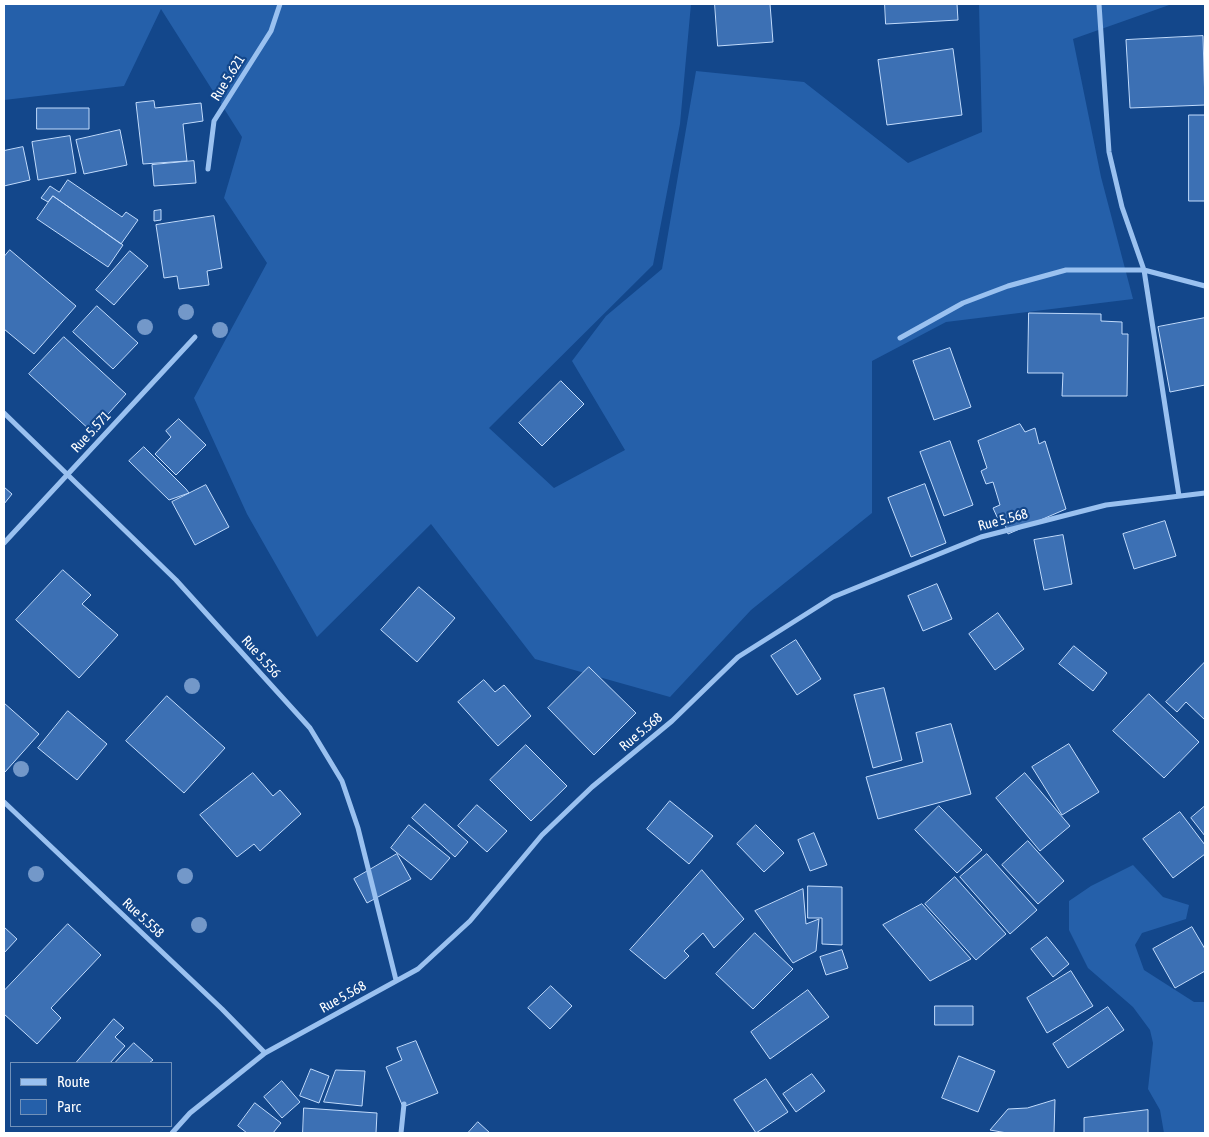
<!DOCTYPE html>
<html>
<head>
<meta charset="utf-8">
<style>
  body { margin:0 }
  #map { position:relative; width:1209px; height:1137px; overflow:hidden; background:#13478b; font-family:"Asap Condensed",sans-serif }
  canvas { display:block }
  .frame { position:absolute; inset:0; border:5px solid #fff; pointer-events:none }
  .legend { position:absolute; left:10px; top:1062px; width:162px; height:65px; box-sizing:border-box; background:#13478b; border:1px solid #7191b9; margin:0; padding:6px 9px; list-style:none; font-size:15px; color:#fff }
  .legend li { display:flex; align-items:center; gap:10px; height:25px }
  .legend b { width:25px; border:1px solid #7191b9 }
</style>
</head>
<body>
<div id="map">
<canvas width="1209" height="1137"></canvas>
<div class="frame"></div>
<ul class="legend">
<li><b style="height:6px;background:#9ac1f0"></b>Route</li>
<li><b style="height:14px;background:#2560aa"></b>Parc</li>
</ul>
</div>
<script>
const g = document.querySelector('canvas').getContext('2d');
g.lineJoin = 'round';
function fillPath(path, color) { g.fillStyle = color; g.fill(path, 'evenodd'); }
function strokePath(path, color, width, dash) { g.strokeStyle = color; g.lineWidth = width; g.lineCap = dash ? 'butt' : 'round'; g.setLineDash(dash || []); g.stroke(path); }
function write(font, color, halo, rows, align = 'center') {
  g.font = font + ' "Asap Condensed",sans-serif'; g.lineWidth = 4.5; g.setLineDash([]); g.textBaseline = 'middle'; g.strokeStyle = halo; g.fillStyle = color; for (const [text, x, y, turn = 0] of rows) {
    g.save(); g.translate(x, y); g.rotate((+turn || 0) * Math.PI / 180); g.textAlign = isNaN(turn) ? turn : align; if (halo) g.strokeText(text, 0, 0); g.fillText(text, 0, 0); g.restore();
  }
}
const green = new Path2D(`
  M4,4H691L680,124L653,265L489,428L554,488L625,450L572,361L606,316L662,269L696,71L804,82L908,163L982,132L979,4H1172L1073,39L1101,177L1133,299L946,322L872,361V513L751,610L670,697L535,659L431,524L317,637L247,514L194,398L267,263L224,198L242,137L161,9L124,86L4,100Z
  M1133,865L1163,897L1189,905L1186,919L1142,933L1135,945L1144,970L1194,1002H1205V1133H1164L1160,1110L1148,1089L1153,1043L1150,1030L1133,1007L1088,968L1069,930V901L1091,886Z`);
const building = new Path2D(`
  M715,4H770L773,42L718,46Z
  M885,4H957L958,20L886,24Z
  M1203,36L1205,105L1130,108L1126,40Z
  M953,49L962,115L887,125L878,60Z
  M154,101L155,108L201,103L203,121L183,124L187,161L143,164L136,103Z
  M37,108H89V129H37Z
  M1189,115H1205V201H1189Z
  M120,130L127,165L84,174L76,140Z
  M70,136L76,173L38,180L32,142Z
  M23,147L30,180L4,186V151Z
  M194,161L196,183L154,186L152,165Z
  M68,180L122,217L126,212L138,220L121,244L53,196L48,202L41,198L50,186L59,192Z
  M53,196L123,245L108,267L37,219Z
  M161,210V220L154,221V211Z
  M214,216L222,268L207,271L209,285L179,289L177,276L164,278L156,225Z
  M10,250L76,306L34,354L4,329V257Z
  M130,251L148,266L114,305L96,290Z
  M97,306L138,343L113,369L73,332Z
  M1029,313L1101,314V321L1122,322V334H1128L1127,396H1062L1063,373H1028Z
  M1205,318V385L1170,392L1158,327Z
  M64,337L126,394L92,432L29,374Z
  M950,348L971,407L934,420L913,361Z
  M561,381L584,404L542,446L519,423Z
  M179,419L206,445L176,475L155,454L171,437L166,431Z
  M1020,424L1025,432L1035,428L1039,444L1045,441L1066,509L1008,534L1003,518L998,519L993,508L1000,505L993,482L986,484L981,471L987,468L978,441Z
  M950,441L973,505L944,516L920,452Z
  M144,447L186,489L189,493L169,500L129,461Z
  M925,484L946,543L911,557L888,498Z
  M206,485L229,527L195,545L172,502Z
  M4,487L12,494L4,504Z
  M1165,521L1176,556L1134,569L1123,534Z
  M1063,535L1072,584L1044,590L1034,540Z
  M63,570L91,595L82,604L118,635L79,678L16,620Z
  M937,584L952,619L923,631L908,596Z
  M419,587L455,618L417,662L381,630Z
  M998,613L1024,649L995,670L969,634Z
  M796,640L821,679L797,695L771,656Z
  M1074,646L1107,673L1093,691L1059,664Z
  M1205,662V720L1186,702L1177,712L1166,702Z
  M589,667L636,713L594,755L548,708Z
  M484,680L495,692L504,685L531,716L498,746L458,702Z
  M884,688L902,760L873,768L854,695Z
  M1149,694L1199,742L1164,778L1113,731Z
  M167,696L225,748L184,793L126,741Z
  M4,703L39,734L5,772L4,771Z
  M68,711L107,744L77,780L38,748Z
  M951,724L971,794L878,819L866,777L923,762L916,733Z
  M1069,744L1099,792L1062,815L1032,767Z
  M526,745L567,786L531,821L490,780Z
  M253,773L273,796L280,790L301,814L260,851L254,844L237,857L200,815Z
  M1025,773L1070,826L1040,851L996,798Z
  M670,801L713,836L689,864L647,829Z
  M425,804L468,842L455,857L412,818Z
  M477,805L507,831L487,852L458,826Z
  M939,806L982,850L957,873L915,830Z
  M1205,806V836L1191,818Z
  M1180,812L1205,845V854L1173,878L1143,839Z
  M409,825L450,858L431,880L391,848Z
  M756,825L784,853L764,872L737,844Z
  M814,833L827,865L810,871L798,840Z
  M1028,841L1064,881L1038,904L1002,865Z
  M397,854L411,879L367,903L354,879Z
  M987,854L1037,910L1010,934L960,877Z
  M702,870L744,919L714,948L703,933L684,951L689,956L665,979L630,950Z
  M955,877L1006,934L976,960L925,904Z
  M808,886L842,887V945L822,944V918H808Z
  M803,889L806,924L819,919L816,951L793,963L755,911Z
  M922,904L971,959L930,981L883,925Z
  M68,924L101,955L51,1008L61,1018L37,1044L4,1014V991Z
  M4,927L17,939L4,953Z
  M1192,927L1205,949V971L1175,988L1153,949Z
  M755,933L793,969L753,1009L716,974Z
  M1047,937L1069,964L1053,977L1031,949Z
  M842,950L848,968L826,975L820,957Z
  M1071,971L1093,1006L1047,1033L1027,998Z
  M551,986L572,1006L550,1029L528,1008Z
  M808,990L829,1017L770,1059L751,1032Z
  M935,1006H973V1025H935Z
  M1108,1007L1124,1030L1068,1068L1053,1044Z
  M114,1019L124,1028L115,1037L125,1046L110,1063H76Z
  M416,1041L438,1093L403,1107L386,1067L402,1060L397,1048Z
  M134,1043L153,1060L149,1063H115Z
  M959,1056L995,1071L978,1112L942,1098Z
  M311,1069L329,1076L319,1103L300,1096Z
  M336,1070L365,1071L362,1106L324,1102Z
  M812,1074L825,1091L796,1112L783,1094Z
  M766,1079L788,1112L756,1133L734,1100Z
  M282,1081L300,1102L282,1118L264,1097Z
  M1055,1100L1054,1133H1007L990,1130L1008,1109L1027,1108Z
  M255,1103L281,1123L273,1133H247L238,1126Z
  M304,1108L377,1113L376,1133H303Z
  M1148,1110V1133H1084V1118Z
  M478,1122L490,1133H468Z`);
const minor = new Path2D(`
  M1099,4L1109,152L1122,207L1144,270L1179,496
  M208,169L214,121L271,31L280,4
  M900,338L963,303L1008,286L1066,270H1144L1205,286
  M4,413L176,580L310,728L342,781L358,828L396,980
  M4,543L195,337
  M4,802L222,1009L265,1053
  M172,1133L190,1113L265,1053L418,969L470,921L542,835L592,787L672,721L738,657L833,597L981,537L1106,505L1205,493
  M401,1133L404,1104`);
const trees = [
  [186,312],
  [145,327],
  [220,330],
  [192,686],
  [21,769],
  [36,874],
  [185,876],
  [199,925]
];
const streetNames = [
  ["Rue 5.621",228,78,-58],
  ["Rue 5.571",91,432,-47],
  ["Rue 5.568",1003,520,-15],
  ["Rue 5.556",261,657,48],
  ["Rue 5.568",641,732,-40],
  ["Rue 5.558",143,918,43],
  ["Rue 5.568",343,997,-29]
];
fillPath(green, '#2560aa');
fillPath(building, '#3c70b4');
strokePath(building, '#c1dbfc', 1);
strokePath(minor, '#9ac1f0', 5);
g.fillStyle = '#7398c9';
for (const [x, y] of trees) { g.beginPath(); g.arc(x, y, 8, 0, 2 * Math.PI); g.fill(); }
write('14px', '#fff', '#13478b', streetNames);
</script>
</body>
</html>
